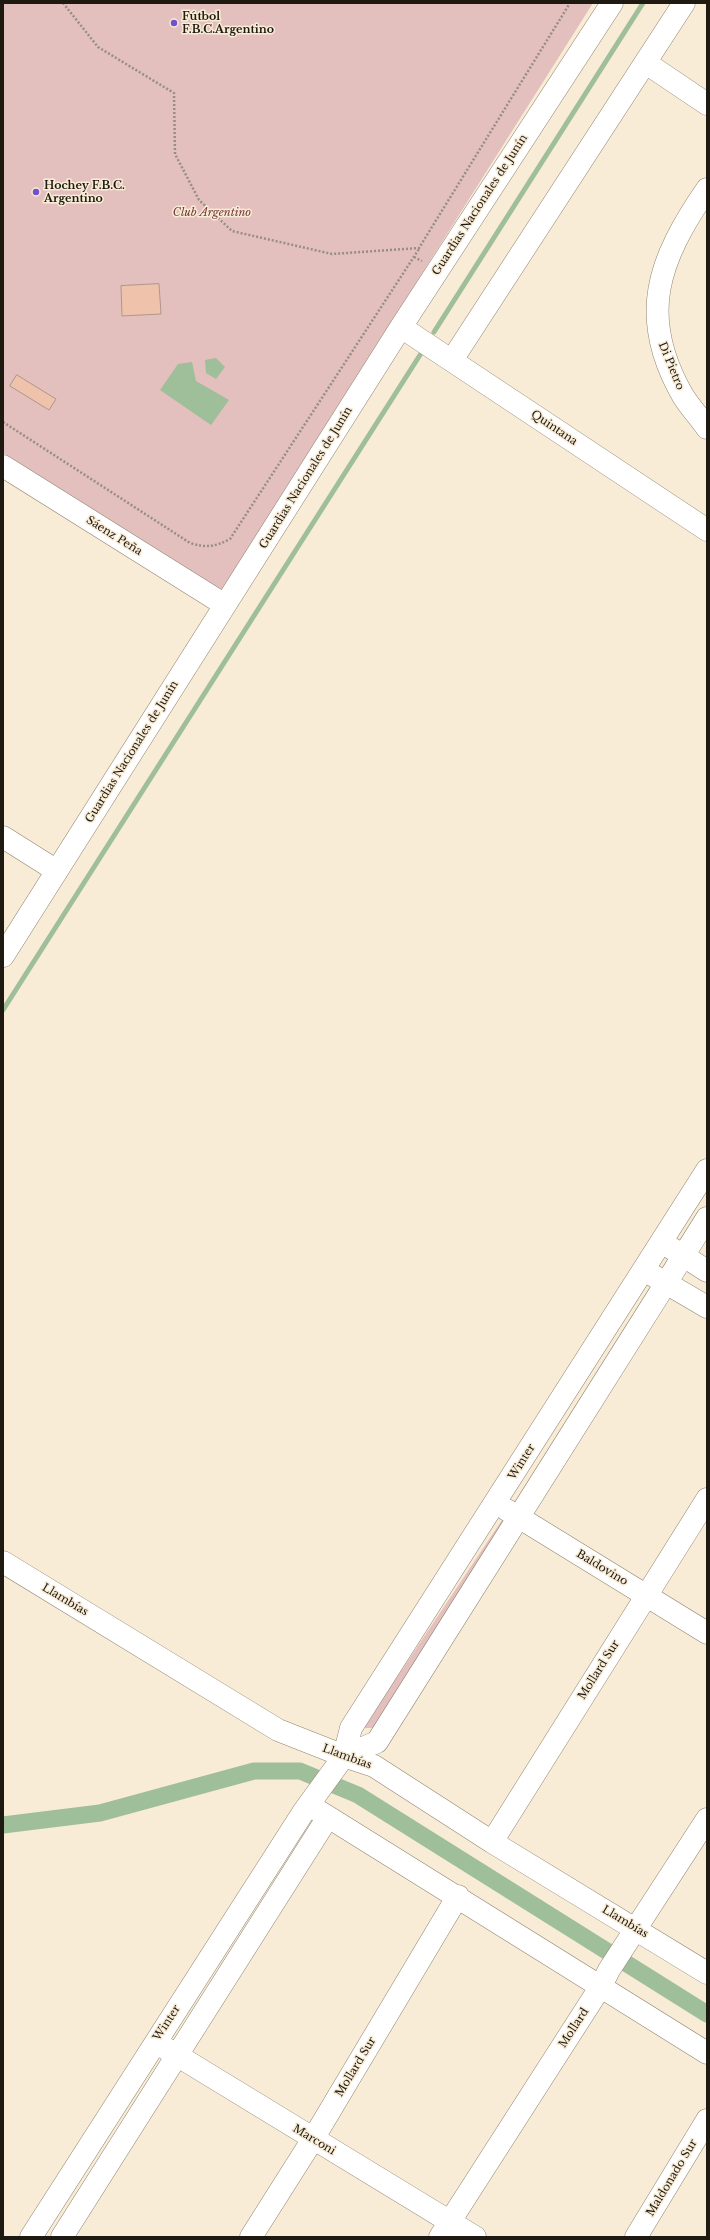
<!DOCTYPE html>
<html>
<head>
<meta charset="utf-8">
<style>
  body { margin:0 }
  #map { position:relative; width:710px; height:2240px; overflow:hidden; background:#f9ecd6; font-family:"Libre Baskerville",serif }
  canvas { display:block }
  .frame { position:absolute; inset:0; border:4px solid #1e1a12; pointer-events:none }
</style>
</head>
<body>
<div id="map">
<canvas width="710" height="2240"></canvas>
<div class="frame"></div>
</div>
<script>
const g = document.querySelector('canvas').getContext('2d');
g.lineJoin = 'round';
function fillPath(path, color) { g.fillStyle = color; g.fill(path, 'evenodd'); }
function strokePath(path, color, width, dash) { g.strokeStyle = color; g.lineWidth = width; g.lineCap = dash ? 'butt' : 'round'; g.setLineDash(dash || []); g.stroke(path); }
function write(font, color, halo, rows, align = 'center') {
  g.font = font + ' "Libre Baskerville",serif'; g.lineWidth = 3; g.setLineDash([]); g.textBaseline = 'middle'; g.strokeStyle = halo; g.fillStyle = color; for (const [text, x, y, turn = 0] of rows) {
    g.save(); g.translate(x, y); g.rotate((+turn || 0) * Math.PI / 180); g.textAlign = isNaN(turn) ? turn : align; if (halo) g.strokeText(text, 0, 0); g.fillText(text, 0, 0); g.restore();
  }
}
const green = new Path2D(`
  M3,3H593L222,590L3,453Z
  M502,1520L512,1526L377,1728H363Z`);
const water = new Path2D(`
  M216,358L225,367L216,379L206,373L205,360Z
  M192,362L196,381L229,400L211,425L160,390L178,364Z`);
const stream = new Path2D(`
  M434,332L643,3
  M3,1010L420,355`);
const canal = new Path2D(`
  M3,1825L100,1813L254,1771H300L358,1795L707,2014`);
const building = new Path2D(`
  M159,284L161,314L122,316L121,286Z
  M17,375L56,399L49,410L10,386Z`);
const path = new Path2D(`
  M63,3L98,47L174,93L175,154L199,200L232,231L332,254L419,248L570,3
  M414,257L422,261
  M3,422L190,543C206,548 215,547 230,539L419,249`);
const minor = new Path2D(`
  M646,63L707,104
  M707,189C658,260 637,316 683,396C690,407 699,417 707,428
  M401,327L707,530
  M452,360L684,3
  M3,466L225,605
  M3,837L57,871
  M3,956L401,327L612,3
  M671,1248L707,1271
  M654,1276L707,1307
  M507,1510L707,1633
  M3,1562L278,1730L344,1756L374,1766L492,1842L707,1973
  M344,1756L377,1742L707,1218
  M317,1810L707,2053
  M492,1842L707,1499
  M165,2048L475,2237
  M31,2237L304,1811L344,1756L351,1728L707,1170
  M62,2237L328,1817
  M251,2237L313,2139L458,1896
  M440,2237L601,1986L609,1970L707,1819
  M636,2237L707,2120`);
const markers = [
  [174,23,4,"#6f51cb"],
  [36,192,4,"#6f51cb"]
];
const poiNames = [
  ["Fútbol",182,17],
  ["F.B.C.Argentino",182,30],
  ["Hochey F.B.C.",44,186],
  ["Argentino",44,199]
];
const streetNames = [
  ["Guardias Nacionales de Junín",480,205,-57],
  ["Di Pietro",671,366,68],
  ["Quintana",554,428,34],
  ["Guardias Nacionales de Junín",306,478,-58],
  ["Sáenz Peña",114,536,32],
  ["Guardias Nacionales de Junín",132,752,-58],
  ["Winter",522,1462,-58],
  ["Baldovino",602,1568,31],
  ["Llambías",65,1600,31],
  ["Mollard Sur",599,1670,-58],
  ["Llambías",347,1757,20],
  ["Llambías",625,1922,31],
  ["Winter",167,2023,-57],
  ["Mollard",574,2028,-57],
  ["Mollard Sur",356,2067,-59],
  ["Marconi",314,2140,31],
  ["Maldonado Sur",672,2178,-59]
];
const parkNames = [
  ["Club Argentino",212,213]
];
fillPath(green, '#e3c0be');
fillPath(water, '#9fbe9a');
strokePath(stream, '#9fbe9a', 5);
strokePath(canal, '#9fbe9a', 17);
fillPath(building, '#efc3ab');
strokePath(building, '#ae978b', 1);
strokePath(minor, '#908471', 23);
strokePath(path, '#978e7f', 2.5, [2, 2]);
strokePath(minor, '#fff', 22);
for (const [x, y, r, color] of markers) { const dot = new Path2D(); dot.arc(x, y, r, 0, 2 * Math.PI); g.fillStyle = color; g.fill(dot); strokePath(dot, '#f9ecd6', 1.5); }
write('bold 11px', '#1e1a12', '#f9ecd6', poiNames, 'left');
write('11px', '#1e1a12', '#f9ecd6', streetNames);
write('italic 11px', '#753537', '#f9ecd6', parkNames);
</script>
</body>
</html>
